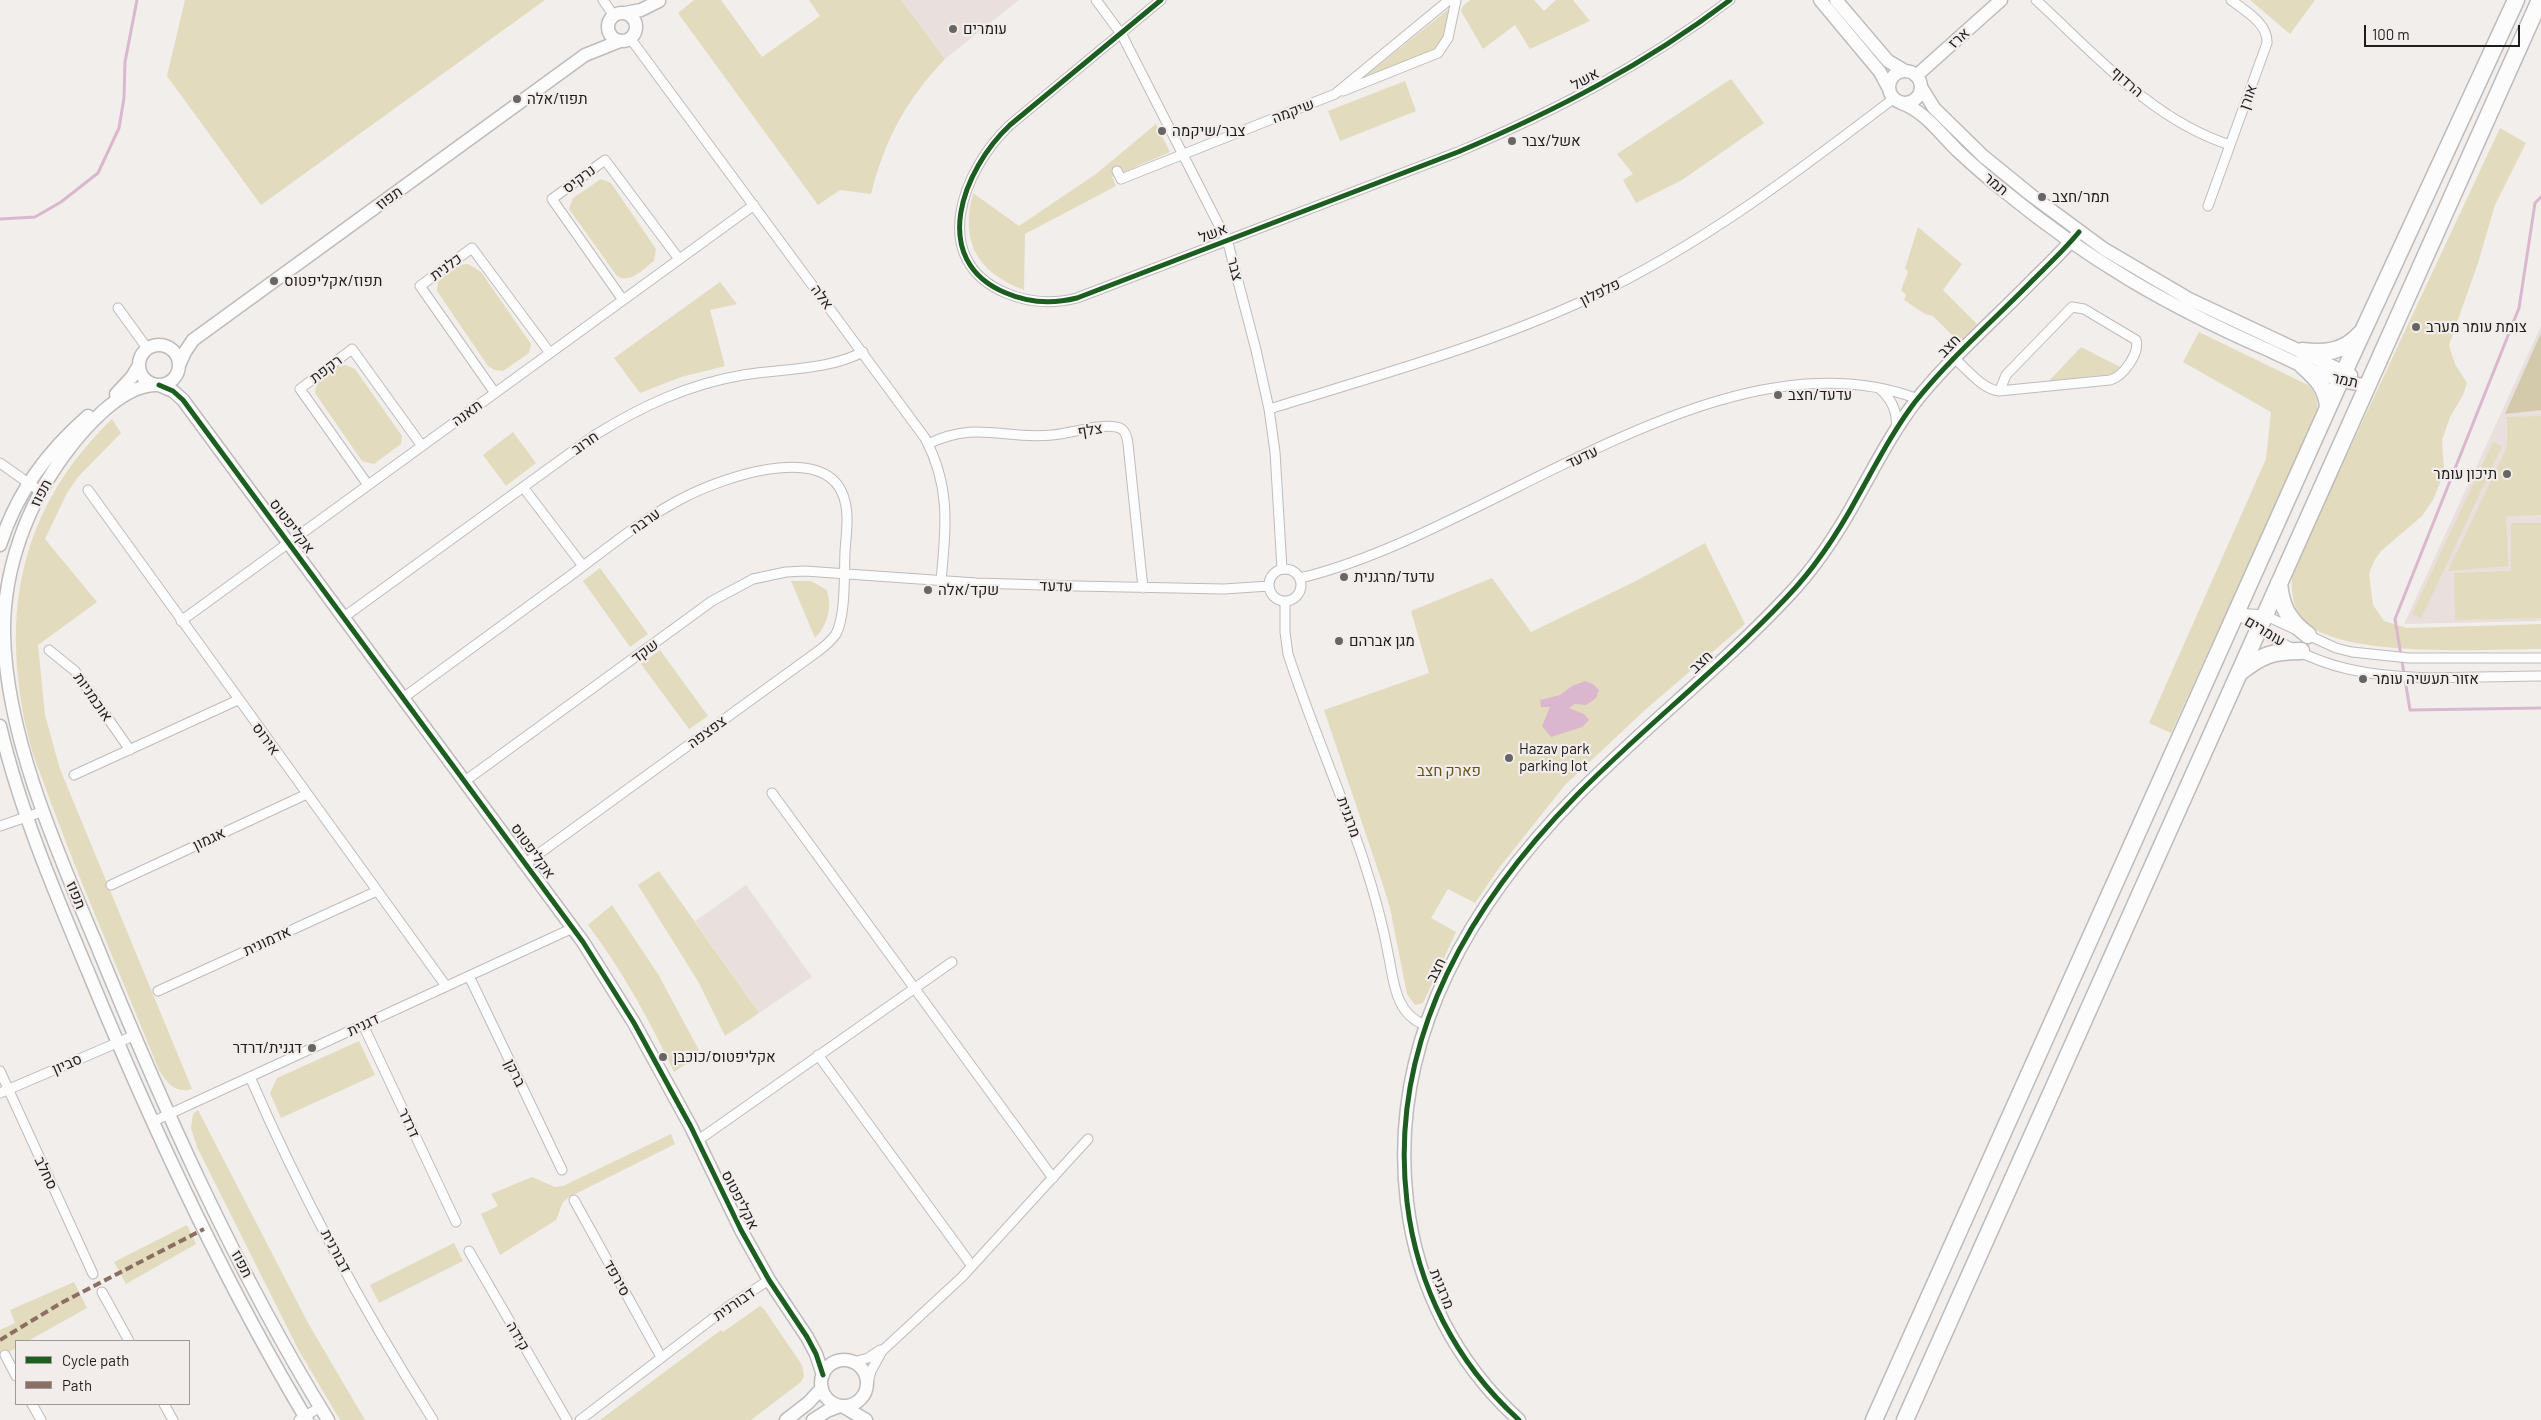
<!DOCTYPE html>
<html>
<head>
<meta charset="utf-8">
<style>
  body { margin:0 }
  #map { position:relative; width:2541px; height:1420px; overflow:hidden; background:#f1eeec; font-family:Barlow,sans-serif }
  canvas { display:block }
  .legend { position:absolute; left:15px; top:1340px; width:175px; height:65px; box-sizing:border-box; background:#f2edeb; border:1px solid #9e9a99; margin:0; padding:6px 9px; list-style:none; font-size:15px; color:#1f1d1d }
  .legend li { display:flex; align-items:center; gap:10px; height:25px }
  .legend b { width:25px; border:1px solid #9e9a99 }
  .scale { position:absolute; left:2364px; top:25px; width:156px; height:22px; box-sizing:border-box; border:2px solid #1f1d1d; border-top:0; padding-left:6px; font-size:15px; line-height:18px; white-space:nowrap; color:#1f1d1d; -webkit-text-stroke:4px #f2edeb; paint-order:stroke }
</style>
</head>
<body>
<div id="map">
<canvas width="2541" height="1420"></canvas>
<ul class="legend">
<li><b style="height:6px;background:#1b5e20"></b>Cycle path</li>
<li><b style="height:6px;background:#8d6e63"></b>Path</li>
</ul>
<div class="scale">100 m</div>
</div>
<script>
const g = document.querySelector('canvas').getContext('2d');
g.lineJoin = 'round';
function fillPath(path, color) { g.fillStyle = color; g.fill(path, 'evenodd'); }
function strokePath(path, color, width, dash) { g.strokeStyle = color; g.lineWidth = width; g.lineCap = dash ? 'butt' : 'round'; g.setLineDash(dash || []); g.stroke(path); }
function write(font, color, halo, rows, align = 'center') {
  g.font = font + ' Barlow,Heebo,sans-serif'; g.lineWidth = 4.5; g.setLineDash([]); g.textBaseline = 'middle'; g.strokeStyle = halo; g.fillStyle = color; for (const [text, x, y, turn = 0] of rows) {
    g.save(); g.translate(x, y); g.rotate((+turn || 0) * Math.PI / 180); g.textAlign = isNaN(turn) ? turn : align; if (halo) g.strokeText(text, 0, 0); g.fillText(text, 0, 0); g.restore();
  }
}
const built = new Path2D(`
  M901,0H1019L945,59Z
  M2541,326V621L2404,624Z
  M746,885L812,977L759,1013L695,921Z`);
const green = new Path2D(`
  M185,0H545L261,205L167,76Z
  M694,0H721L762,57L820,16L809,0H901L945,59C906,100 885,139 871,194L840,190L818,205L678,13Z
  M1470,0H1534L1544,11L1556,0H1573L1590,21L1530,49L1515,25L1483,49L1461,11L1463,6Z
  M2250,0H2315L2290,34Z
  M1450,8C1445,19 1447,34 1439,44C1427,61 1379,73 1359,81Z
  M1731,79L1764,123L1682,180L1636,203L1623,180L1633,174L1617,154Z
  M1405,81L1416,111L1340,141L1328,111Z
  M1156,124L1170,152L1112,177L1116,186L1025,234L1024,290C977,272 960,242 973,193L1019,226L1096,174Z
  M2500,128L2526,143L2495,205L2478,263L2449,345L2455,364L2467,383L2463,395L2450,417L2442,440L2444,473L2433,500L2422,516L2381,551L2374,561L2369,574L2373,605L2384,621L2407,628L2541,624V649C2489,649 2340,659 2304,621C2292,608 2290,587 2293,570Z
  M601,179L611,183L656,249L654,261C643,269 631,284 617,276L569,209L573,198Z
  M1918,227L1962,264L1943,290L1977,324L1959,342L1933,316L1925,314L1904,300L1906,295L1901,290L1908,272L1905,268Z
  M468,264L481,272L531,344L529,353L503,371L494,370L488,366L437,291L438,282L458,265Z
  M720,282L737,304L710,310L725,366L681,377L640,393L614,358Z
  M2199,332L2308,385C2317,394 2318,402 2317,414L2171,733L2149,723L2266,459L2271,412L2183,362Z
  M2081,347L2120,367L2113,374L2049,381Z
  M346,365L355,369L402,436L401,444L374,464L362,461L315,393L317,383L337,367Z
  M2541,416V515L2506,516L2508,566L2448,571L2507,447V417Z
  M112,419L121,433L78,477L67,493L45,539L97,602L38,645L45,715L60,769L192,1089C175,1094 167,1083 159,1070C134,1009 109,948 84,888C71,856 59,824 47,792C40,772 31,752 27,731C0,610 21,507 112,419Z
  M513,432L536,463L506,486L483,455Z
  M2493,442L2502,446L2421,619L2412,614Z
  M2511,523H2541V618L2455,620L2454,573L2511,571Z
  M1705,543L1745,624L1645,710L1565,785L1499,868L1475,903L1448,889L1431,918L1456,932L1423,1003L1415,1005L1407,994L1390,908L1381,879L1324,710L1429,673L1411,611L1492,578L1531,632L1638,580Z
  M600,568L648,634L630,647L583,581Z
  M791,581H811L827,590C832,608 828,624 815,638Z
  M660,650L708,716L689,729L641,664Z
  M659,871L759,1013L725,1036L699,983L638,885Z
  M612,905L658,974L701,1054L674,1072C650,1021 622,970 588,925Z
  M359,1041L375,1075L281,1118L270,1093L277,1078Z
  M198,1110L308,1323L365,1420H340L298,1349L197,1147L191,1128L193,1114Z
  M671,1134L675,1144L569,1197L563,1202L556,1220L500,1255L481,1214L498,1206L491,1194L532,1177L555,1187L563,1186Z
  M187,1225L196,1244L126,1284L114,1262Z
  M454,1243L463,1261L379,1303L370,1285Z
  M74,1282L87,1308L28,1341H16V1348L0,1357V1330L15,1323L10,1310Z
  M760,1306L764,1309L802,1365L804,1376L801,1382L751,1420H600L721,1330L723,1332Z`);
const forest = new Path2D(`
  M2541,333V410L2505,414Z`);
const water = new Path2D(`
  M1585,681L1593,684L1599,690L1596,698L1586,705L1575,704L1569,708L1584,714L1589,720L1582,727L1551,737L1542,726L1550,707H1541L1540,700L1560,695L1572,686Z`);
const stream = new Path2D(`
  M2541,197L2535,203L2519,308L2395,619L2410,710L2541,708
  M0,219L35,217L61,202L98,173L119,128L124,98L125,62L137,0`);
const street = new Path2D(`
  M603,0L614,16
  M1096,0L1122,35L1228,243L1256,350L1269,409L1275,452L1282,569
  M1161,0L1010,125C963,169 927,260 1006,293C1029,303 1053,304 1077,298L1458,152C1555,111 1646,64 1730,0
  M2036,0C2095,54 2152,120 2230,145
  M630,38L925,438C951,487 946,527 941,581
  M1343,91L1438,53L1448,38L1456,0
  M1117,171L1121,179L1335,94L1449,0
  M2208,206L2267,43C2268,23 2245,11 2231,0
  M623,300L552,199L605,160L679,259
  M118,308L147,348
  M1955,359C1967,369 1982,389 1999,391L2110,380C2123,377 2140,353 2136,340L2084,309L2072,307L2006,375L2000,390
  M1879,388C1892,399 1898,413 1896,429
  M495,393L420,286L472,248L550,353
  M1269,409C1376,376 1485,346 1587,299C1699,247 1796,173 1893,99
  M928,444C977,420 1004,440 1052,435C1070,434 1099,423 1116,427C1125,428 1127,436 1128,444L1143,588
  M0,463L41,492
  M368,485L300,389L352,349L422,446
  M523,487L583,566
  M88,490L446,986
  M1269 585a16 16 0 1 1 32 0a16 16 0 1 1-32 0Z
  M1300,578C1488,534 1723,324 1918,399
  M1285,602V632L1288,654C1321,756 1370,852 1389,958C1394,984 1396,1014 1425,1025
  M2237,613C2266,637 2311,661 2348,669C2408,683 2479,676 2541,676
  M2237,613L2264,615L2336,648L2352,652L2409,658H2541
  M344,617L595,435C642,406 689,384 743,375C785,368 825,371 863,352
  M181,621L754,205
  M49,650L75,671L130,750
  M403,698C460,656 517,614 574,573C609,547 644,518 683,498C719,479 823,441 843,495C850,513 846,534 845,552C844,573 846,615 836,634C831,641 824,647 817,652L526,863
  M74,775L238,700
  M465,781L712,601L753,579L786,572L805,571L976,583L1076,586L1224,589L1269,586
  M772,793L1053,1178
  M0,826L44,811
  M111,885L307,794
  M469,976L562,1170
  M158,991L377,891
  M363,1025L456,1222
  M818,1055L972,1266
  M0,1071L93,1274
  M250,1077C301,1195 364,1311 433,1420
  M0,1093L133,1036
  M152,1122L573,928
  M697,1141L952,962
  M574,1200L661,1357
  M469,1251L567,1420
  M102,1292L129,1341
  M5,1355L16,1376
  M853,1362L868,1358L880,1350
  M868,1383L871,1371L882,1351L962,1277L1088,1139
  M32,1404L41,1420
  M164,1404L173,1420
  M299,1420L320,1407
  M580,1420L729,1306L769,1280`);
const secondary = new Path2D(`
  M1820,0L1880,72L1888,87
  M1836,0L1888,61L1905,71
  M625,13L641,10L659,1
  M608 27a14 14 0 1 1 28 0a14 14 0 1 1-28 0Z
  M1889 87a16 16 0 1 1 32 0a16 16 0 1 1-32 0Z
  M1916,76L2001,0
  M1921,87L1934,108L1983,156L2031,195L2104,249L2189,299L2351,375
  M1901,103C1925,111 1941,135 1959,152C1973,165 1989,179 2004,191C2088,260 2168,306 2266,349C2299,364 2328,381 2365,385
  M139 365a20 20 0 1 1 40 0a20 20 0 1 1-40 0Z
  M179,365L185,352L193,340L585,55L620,41
  M155,385C121,386 84,428 65,454C27,505 3,570 4,634C6,735 56,849 95,941C162,1105 235,1269 328,1420
  M159,385L173,391L183,400L583,942L634,1023L691,1127L741,1230L769,1280L807,1337L816,1354L823,1375
  M116,394L132,377L139,365
  M0,545C17,492 47,452 88,416
  M0,726C20,811 55,893 89,974C152,1127 222,1278 307,1420
  M821 1383a23 23 0 1 1 46 0a23 23 0 1 1-46 0Z
  M844,1407L866,1420
  M786,1420L808,1403L822,1388
  M813,1420L827,1411L840,1406
  M1519,1420C1456,1363 1417,1287 1407,1202C1388,1043 1468,906 1577,795C1644,727 1720,668 1786,598C1815,568 1838,533 1858,496C1876,464 1893,431 1915,402C1950,358 1994,320 2033,280C2049,264 2065,249 2079,232`);
const highway = new Path2D(`
  M2302,351C2324,354 2344,352 2360,334
  M2303,366C2317,378 2327,389 2328,408
  M2279,583C2281,606 2288,620 2308,635
  M2239,673C2262,655 2272,651 2301,651
  M1874,1420L2345,370L2516,0
  M1905,1420C2118,947 2326,472 2540,0`);
const quiet = new Path2D(`
  M0,1340L61,1303L204,1229`);
const cycleway = new Path2D(`
  M1161,0L1010,125C963,169 927,260 1006,293C1029,303 1053,304 1077,298L1458,152C1555,111 1646,64 1730,0
  M159,385L173,391L183,400L583,942L634,1023L691,1127L741,1230L769,1280L807,1337L816,1354L823,1375
  M1519,1420C1456,1363 1417,1287 1407,1202C1388,1043 1468,906 1577,795C1644,727 1720,668 1786,598C1815,568 1838,533 1858,496C1876,464 1893,431 1915,402C1950,358 1994,320 2033,280C2049,264 2065,249 2079,232`);
const markers = [
  [953,29,5,"#686665"],
  [517,99,5,"#686665"],
  [1162,131,5,"#686665"],
  [1512,141,5,"#686665"],
  [2042,197,5,"#686665"],
  [274,281,5,"#686665"],
  [2416,327,5,"#686665"],
  [1778,395,5,"#686665"],
  [2507,474,5,"#686665"],
  [1344,577,5,"#686665"],
  [928,590,5,"#686665"],
  [1339,641,5,"#686665"],
  [2363,679,5,"#686665"],
  [1509,758,5,"#686665"],
  [312,1048,5,"#686665"],
  [663,1057,5,"#686665"]
];
const poiNames = [
  ["עומרים",963,29],
  ["תפוז/אלה",527,99],
  ["צבר/שיקמה",1172,131],
  ["אשל/צבר",1522,141],
  ["תמר/חצב",2052,197],
  ["תפוז/אקליפטוס",284,281],
  ["צומת עומר מערב",2426,327],
  ["עדעד/חצב",1788,395],
  ["תיכון עומר",2497,474,"right"],
  ["עדעד/מרגנית",1354,577],
  ["שקד/אלה",938,590],
  ["מגן אברהם",1349,641],
  ["אזור תעשיה עומר",2373,679],
  ["Hazav park",1519,749],
  ["parking lot",1519,766],
  ["דגנית/דרדר",302,1048,"right"],
  ["אקליפטוס/כוכבן",673,1057]
];
const streetNames = [
  ["ארז",1959,38,-42],
  ["אשל",1585,79,-29],
  ["הרדוף",2127,82,41],
  ["אורן",2248,97,-70],
  ["שיקמה",1293,111,-21],
  ["נרקיס",579,179,-37],
  ["תמר",1996,184,40],
  ["תפוז",389,198,-36],
  ["אשל",1213,233,-21],
  ["כלנית",446,267,-36],
  ["צבר",1235,269,75],
  ["פלפלון",1600,292,-26],
  ["אלה",822,297,54],
  ["חצב",1949,346,-45],
  ["רקפת",326,369,-37],
  ["תמר",2345,380,12],
  ["תאנה",467,413,-36],
  ["צלף",1090,430,-9],
  ["חרוב",585,443,-35],
  ["עדעד",1582,457,-25],
  ["תפוז",41,493,-62],
  ["ערבה",645,521,-35],
  ["אקליפטוס",292,526,53],
  ["עדעד",1056,586,2],
  ["עומרים",2265,631,31],
  ["שקד",645,651,-36],
  ["חצב",1701,662,-43],
  ["אוכמניות",93,697,55],
  ["צפצפה",707,732,-36],
  ["אירוס",266,739,54],
  ["מרגנית",1349,817,70],
  ["אגמון",209,839,-25],
  ["אקליפטוס",533,851,54],
  ["תפוז",76,895,68],
  ["אדמונית",267,941,-25],
  ["חצב",1436,970,-63],
  ["דגנית",363,1025,-25],
  ["סביון",67,1064,-23],
  ["ברקן",515,1073,64],
  ["דרדר",409,1123,65],
  ["סחלב",46,1173,65],
  ["אקליפטוס",740,1200,63],
  ["דבורנית",336,1251,62],
  ["תפוז",242,1264,63],
  ["סירפד",617,1278,61],
  ["מרגנית",1442,1289,68],
  ["דבורנית",734,1304,-35],
  ["קידה",518,1336,60]
];
const parkNames = [
  ["פארק חצב",1449,771]
];
fillPath(built, '#e9e0dd');
fillPath(green, '#e3dbbd');
fillPath(forest, '#d3caab');
fillPath(water, '#dbb7cf');
strokePath(stream, '#dbb7cf', 3);
strokePath(street, '#bebcbb', 11);
strokePath(secondary, '#bebcbb', 15);
strokePath(highway, '#bebcbb', 19);
strokePath(street, '#fdfcfc', 9);
strokePath(secondary, '#fdfcfc', 12);
strokePath(highway, '#fdfcfc', 16);
strokePath(quiet, '#8d6e63', 4, [8, 4]);
strokePath(cycleway, '#1b5e20', 5);
for (const [x, y, r, color] of markers) { const dot = new Path2D(); dot.arc(x, y, r, 0, 2 * Math.PI); g.fillStyle = color; g.fill(dot); strokePath(dot, '#f2edeb', 2); }
write('15px', '#1f1d1d', '#f2edeb', poiNames, 'left');
write('15px', '#1f1d1d', '#f2edeb', streetNames);
write('15px', '#63540f', '#f2edeb', parkNames);
</script>
</body>
</html>
